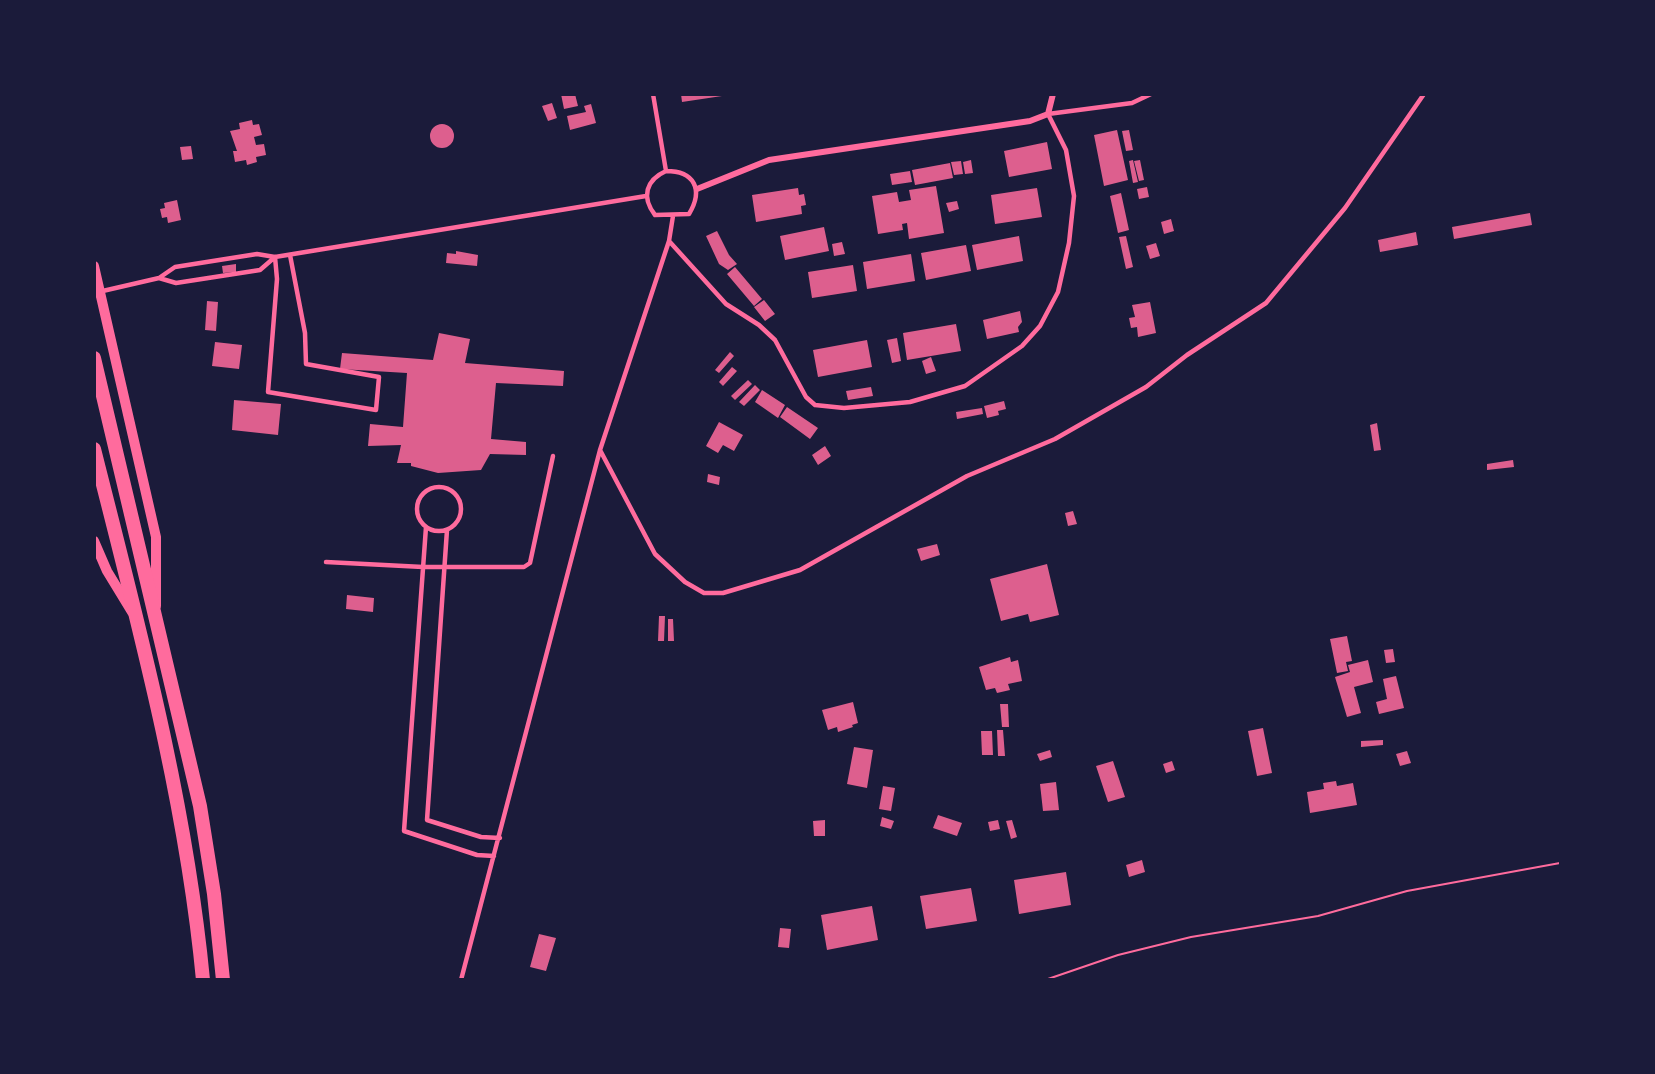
<!DOCTYPE html>
<html>
<head>
<meta charset="utf-8">
<style>
  body { margin:0 }
  #map { position:relative; width:1655px; height:1074px; overflow:hidden; background:#1b1b3a; font-family:"Alegreya Sans",sans-serif }
  canvas { display:block }
  .frame { position:absolute; inset:0; border:96px solid #1b1b3a; pointer-events:none }
</style>
</head>
<body>
<div id="map">
<canvas width="1655" height="1074"></canvas>
<div class="frame"></div>
</div>
<script>
const g = document.querySelector('canvas').getContext('2d');
g.lineJoin = 'round';
function fillPath(path, color) { g.fillStyle = color; g.fill(path, 'evenodd'); }
function strokePath(path, color, width, dash) { g.strokeStyle = color; g.lineWidth = width; g.lineCap = dash ? 'butt' : 'round'; g.setLineDash(dash || []); g.stroke(path); }
const building = new Path2D(`
  M561,94H575L578,106L564,109Z
  M681,94H722V96L682,102Z
  M552,103L557,118L548,121L542,106Z
  M591,104L596,123L570,130L567,116L586,112L584,106Z
  M252,120L253,125L259,124L262,135L254,137L256,145L264,144L266,155L256,157L257,162L247,165L246,160L235,162L233,151H237L230,131L240,129L239,123Z
  M430 136a12 12 0 1 1 24 0a12 12 0 1 1-24 0Z
  M1117,130L1128,180L1104,186L1094,135Z
  M1129,130L1133,150L1126,151L1122,131Z
  M1047,142L1052,169L1009,177L1004,151Z
  M191,146L193,159L182,160L180,147Z
  M971,160L973,173L965,174L963,162Z
  M1133,160L1138,182L1133,183L1129,161Z
  M1140,160L1144,180L1139,181L1134,161Z
  M961,161L963,174L954,175L951,162Z
  M950,163L953,178L915,185L912,170Z
  M910,171L912,182L892,185L890,174Z
  M936,186L944,233L909,239L907,223L902,224L903,230L878,234L872,196L897,192L899,202L911,200L909,190Z
  M1147,187L1149,197L1139,199L1137,189Z
  M798,188L799,195L804,194L806,205L801,206L802,214L756,222L752,195Z
  M1037,188L1042,217L995,224L991,195Z
  M1121,193L1129,230L1118,233L1110,196Z
  M177,200L181,220L168,223L167,217L162,218L160,209L165,208L164,203Z
  M957,201L959,209L949,212L946,203Z
  M1530,213L1532,225L1454,239L1452,227Z
  M1171,219L1174,231L1164,234L1161,222Z
  M824,227L829,251L785,260L780,236Z
  M717,231L729,255L737,264L728,270L719,264L706,236Z
  M1416,232L1418,245L1380,252L1378,240Z
  M1019,236L1023,261L977,270L972,245Z
  M1126,236L1133,267L1126,269L1119,237Z
  M842,242L845,254L834,256L832,244Z
  M1156,243L1160,256L1150,259L1146,246Z
  M966,245L971,271L926,280L921,253Z
  M456,251L478,255L477,266L446,263L447,253L456,254Z
  M911,254L915,281L867,289L863,262Z
  M236,264V272L223,273L222,266Z
  M853,265L857,291L812,298L808,272Z
  M735,267L762,299L754,306L727,274Z
  M764,300L775,314L765,321L754,307Z
  M207,301L218,302L216,331L205,330Z
  M1150,302L1156,333L1138,337L1137,327L1131,328L1129,318L1135,317L1132,305Z
  M1020,311L1022,322L1018,327L1019,332L987,339L983,320Z
  M956,324L961,351L907,360L903,333Z
  M439,333L470,339L465,363L564,371L563,386L496,383L491,439L526,442V455L490,454L481,470L438,473L411,466V463H397L401,445L368,446L370,424L403,427L407,373L340,369L342,353L433,360Z
  M897,338L901,361L892,363L887,340Z
  M867,340L872,367L818,377L813,350Z
  M215,342L242,345L239,369L212,366Z
  M730,352L734,356L719,373L715,370Z
  M931,357L936,371L926,374L922,361Z
  M732,367L737,371L723,386L719,382Z
  M748,380L752,384L735,400L731,396Z
  M755,385L760,390L744,406L739,402Z
  M871,387L873,396L848,400L846,391Z
  M762,390L785,405L778,418L755,402Z
  M234,400L281,404L278,435L232,430Z
  M1004,401L1006,409L998,411L999,415L987,418L984,406Z
  M787,407L818,428L810,439L780,417Z
  M982,408L983,414L957,419L956,412Z
  M719,422L743,435L734,451L723,445L718,453L706,446Z
  M1377,423L1381,450L1374,451L1370,425Z
  M825,446L831,456L818,465L812,455Z
  M1513,460L1514,467L1487,470V464Z
  M708,474L720,477L719,485L707,482Z
  M1073,511L1077,524L1068,526L1065,513Z
  M937,544L940,555L921,561L917,549Z
  M1047,564L1059,615L1030,622L1028,614L1001,621L990,579Z
  M347,595L374,598L373,612L346,609Z
  M659,616H665L664,641H658Z
  M668,619H673L674,641H668Z
  M1347,636L1352,661L1346,662L1348,671L1337,673L1330,639Z
  M1393,649L1395,662L1386,663L1384,650Z
  M1010,657L1011,662L1018,660L1022,681L1008,684L1010,690L997,693L995,688L986,690L979,667Z
  M1368,660L1373,682L1354,687L1361,713L1347,717L1335,677L1350,672L1348,665Z
  M1396,676L1404,708L1379,714L1376,702L1387,699L1383,679Z
  M853,702L858,723L852,725L853,727L838,732L837,727L828,730L822,710Z
  M1000,704H1008L1009,727H1002Z
  M1263,728L1272,773L1257,776L1248,731Z
  M997,730H1003L1005,756H998Z
  M981,731H992L993,755H982Z
  M1383,740V745L1361,747V741Z
  M854,747L873,750L867,788L847,784Z
  M1050,750L1052,757L1040,761L1037,754Z
  M1407,751L1411,763L1400,766L1396,754Z
  M1113,761L1125,797L1108,802L1096,766Z
  M1172,761L1175,770L1166,773L1163,764Z
  M1336,781L1337,786L1353,783L1357,805L1310,813L1307,792L1324,789L1323,783Z
  M1056,782L1059,810L1043,811L1040,784Z
  M883,786L895,788L891,811L879,809Z
  M938,815L962,823L957,836L933,828Z
  M882,817L894,821L891,829L880,826Z
  M825,820V836H814L813,821Z
  M998,820L1000,829L990,831L988,822Z
  M1012,820L1017,837L1011,839L1006,821Z
  M1142,860L1145,872L1129,877L1126,865Z
  M1066,872L1071,905L1019,914L1014,880Z
  M971,888L977,921L926,929L920,896Z
  M872,906L878,940L827,950L821,915Z
  M780,928L791,929L789,948L778,947Z
  M539,934L556,938L546,971L530,967Z`);
const path = new Path2D(`
  M1045,980L1118,955L1191,937L1318,916L1407,891L1560,863`);
const service = new Path2D(`
  M653,94L666,171
  M666,171C694,171 704,189 689,214L655,215C641,197 646,180 666,171Z
  M669,241L726,304L759,325L775,340L806,397L815,405L844,408L910,402L965,386L1022,346L1040,326L1058,292L1069,243L1074,196L1066,150L1048,114L1132,103L1151,94
  M275,257L277,279L268,392L376,410L379,377L306,364L305,333L290,255
  M159,278L176,283L260,270L275,257
  M94,293L159,278L175,267L257,254L275,257L646,196
  M600,450L655,554L685,582L704,593H723L800,570L967,476L1055,439L1146,387L1187,355L1266,303L1345,208L1424,94
  M417 509a22 22 0 1 1 44 0a22 22 0 1 1-44 0Z
  M426,527L404,831L477,855L494,856
  M447,530L427,820L481,837L500,838
  M326,562L423,567H524L530,563L553,456
  M461,980L600,450L669,241L673,216`);
const minor = new Path2D(`
  M697,189L769,160L1030,121L1048,114L1053,94`);
const tertiary = new Path2D(`
  M94,266L156,537V606
  M94,541L107,571L132,612`);
const primary = new Path2D(`
  M94,358L200,806L214,894L223,980
  M94,449C138,624 186,800 203,980`);
fillPath(building, '#dd5f8e');
strokePath(path, '#ff6b9d', 2);
strokePath(service, '#ff6b9d', 4.5);
strokePath(minor, '#ff6b9d', 6);
strokePath(tertiary, '#ff6b9d', 10);
strokePath(primary, '#ff6b9d', 14);
</script>
</body>
</html>
